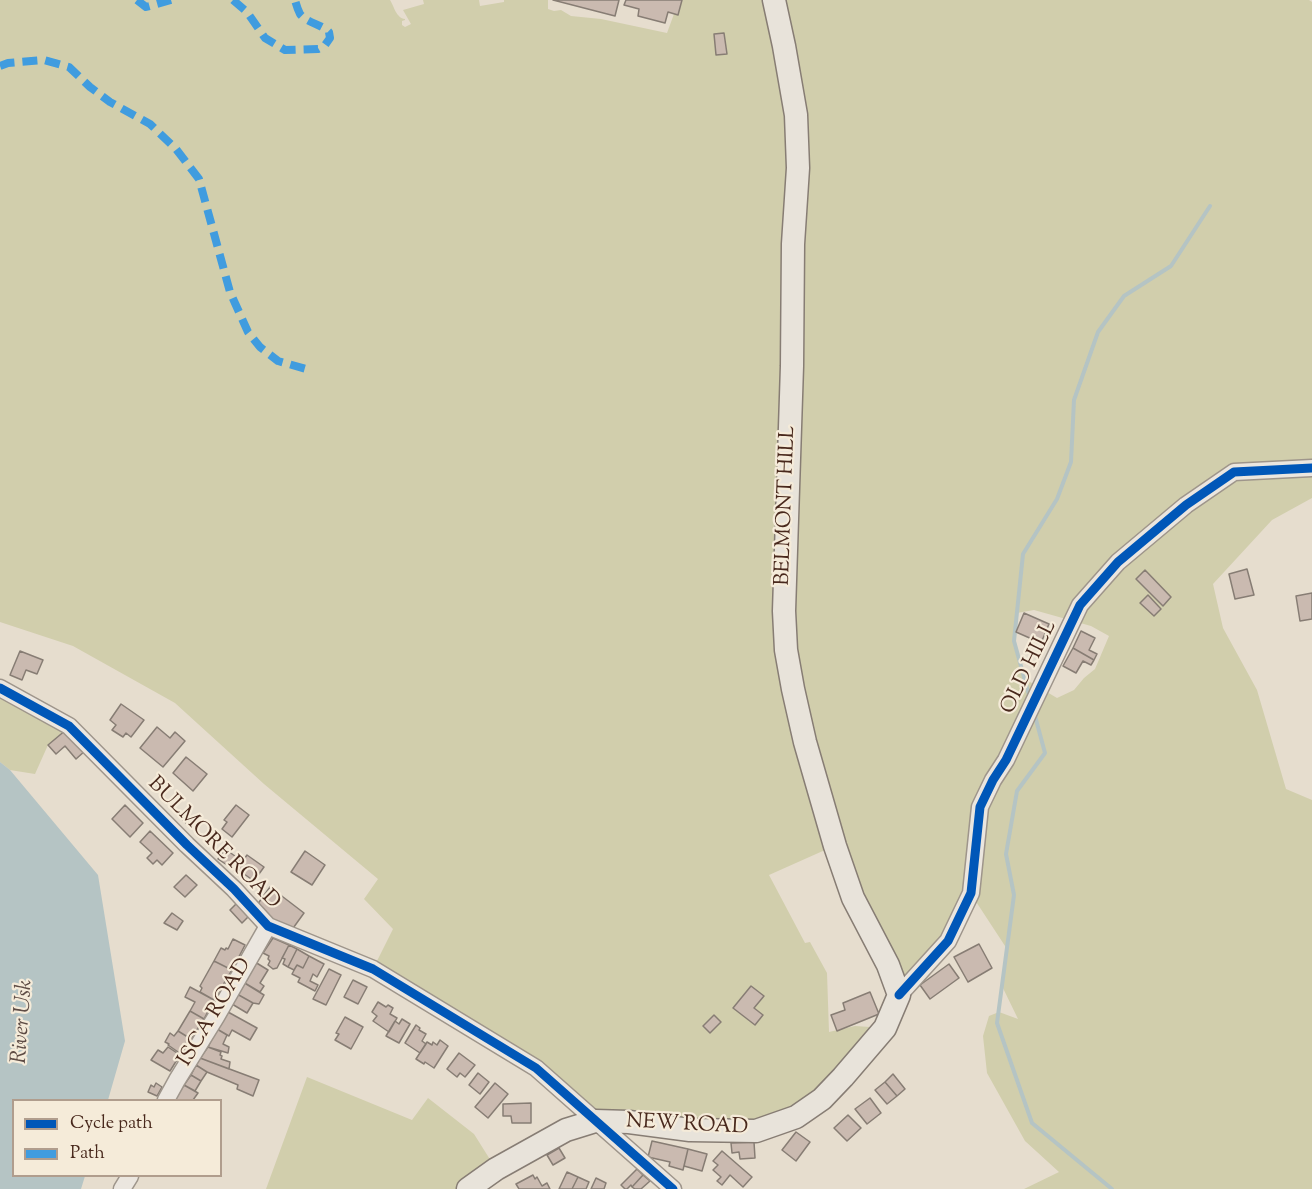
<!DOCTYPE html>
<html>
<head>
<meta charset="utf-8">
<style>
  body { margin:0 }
  #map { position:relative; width:1312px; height:1189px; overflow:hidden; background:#e6ddce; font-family:"Sorts Mill Goudy",serif }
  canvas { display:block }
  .legend { position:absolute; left:12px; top:1099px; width:210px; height:78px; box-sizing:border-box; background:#f5ebd9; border:2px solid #b09d8d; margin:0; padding:8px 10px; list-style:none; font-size:18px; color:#48281c }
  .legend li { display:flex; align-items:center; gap:12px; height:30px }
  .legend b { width:30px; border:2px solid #b09d8d }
</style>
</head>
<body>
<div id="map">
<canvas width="1312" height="1189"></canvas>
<ul class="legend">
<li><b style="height:8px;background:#0057b8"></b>Cycle path</li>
<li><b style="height:8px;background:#409cdf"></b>Path</li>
</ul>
</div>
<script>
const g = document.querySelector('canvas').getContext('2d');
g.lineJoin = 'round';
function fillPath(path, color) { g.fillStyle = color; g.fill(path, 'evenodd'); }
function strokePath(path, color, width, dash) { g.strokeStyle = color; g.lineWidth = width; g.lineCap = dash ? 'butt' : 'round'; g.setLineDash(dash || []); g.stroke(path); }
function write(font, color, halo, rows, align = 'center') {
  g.font = font + ' "Sorts Mill Goudy",serif'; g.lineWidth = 4.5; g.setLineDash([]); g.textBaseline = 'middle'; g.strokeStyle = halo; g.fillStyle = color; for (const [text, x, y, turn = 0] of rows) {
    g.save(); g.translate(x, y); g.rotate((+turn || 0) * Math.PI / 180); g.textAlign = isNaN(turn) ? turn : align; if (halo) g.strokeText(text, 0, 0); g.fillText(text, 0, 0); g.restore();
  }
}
const green = new Path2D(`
  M0,0H390C394,6 396,18 405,19V20L402,21V25L405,27L411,24L403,10L424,4L423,0H479L480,6L504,2V0H548V9L554,11L561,10L571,16L601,19L667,33L674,14L682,0H1309L1312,2V498L1272,520L1213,584L1223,628L1257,690L1286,789L1312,800V1189H1024L1059,1172L1025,1141L987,1073L983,1036L989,1016L999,1012L1018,1019L1002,986L1007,949L971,894L948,941L899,995L834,846L769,875L805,943L810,942L827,973L829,1032L855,1026L885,1028L843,1077L756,1131L595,1121L536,1068L373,969L393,929L364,899L378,879L264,784L175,703L73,646L0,622ZM1034,610L1091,626L1109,636L1095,669L1084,678L1074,690L1057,698L1025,679L1014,641L1017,613Z
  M0,688L69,726L48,745L35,774L10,770L0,762Z
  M307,1077L412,1120L428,1098L474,1134L496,1169L468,1189H266Z`);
const water = new Path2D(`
  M0,762L10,770L98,875L125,1041L108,1100H14V1176H85L81,1189H0Z`);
const stream = new Path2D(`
  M1029,695L1014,641L1023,554L1057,499L1071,462L1074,400L1098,332L1124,296L1171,266L1210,206
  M1035,716L1045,753L1017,791L1006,854L1014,895L997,1023L1032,1123L1112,1189`);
const building = new Path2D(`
  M553,0H619L615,16Z
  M626,0H682L678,15L668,12L665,23L638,16L639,9L624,5Z
  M724,33L727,54L716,55L714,34Z
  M1247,569L1254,595L1235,599L1229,574Z
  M1145,570L1171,597L1163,606L1136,579Z
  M1312,593V619L1300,621L1296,596Z
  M1148,595L1161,609L1154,616L1140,603Z
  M1024,613L1049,624L1041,643L1016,632Z
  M1081,631L1095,638L1089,650L1097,654L1094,660L1073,648Z
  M1073,648L1094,660L1091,665L1083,661L1076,673L1063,666Z
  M20,651L43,660L37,674L26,670L22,680L10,675Z
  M121,704L144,720L131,737L126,733L123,737L112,730L116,725L110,720Z
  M157,727L170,738L175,732L185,741L163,767L140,748Z
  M67,729L86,750L76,759L65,746L56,754L48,745Z
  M186,757L207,774L193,791L173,773Z
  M125,805L143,823L130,837L112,819Z
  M236,805L249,815L232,837L222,829L227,822L224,820Z
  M185,811L194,821L189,826L179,816Z
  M150,831L173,853L162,865L157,860L153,864L147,858L152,853L140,842Z
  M225,849L242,861L236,871L218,859Z
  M305,851L325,865L312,885L291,872Z
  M247,855L264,867L254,881L237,869Z
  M186,875L197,885L185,897L174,887Z
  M270,887L304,913L291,931L274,920L257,905Z
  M239,901L251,914L242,923L230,910Z
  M172,913L183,921L177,930L164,923Z
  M273,938L289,945L277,968L273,969L268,965L270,961L268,959L269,956L263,953Z
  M233,939L245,945L232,970L214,961L221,948L225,950L226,948L228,949Z
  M979,944L992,968L968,982L954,957Z
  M289,945L297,949L288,967L283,964L285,959L282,958Z
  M297,949L309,956L303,968L297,965L294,970L288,967Z
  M309,956L324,964L317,977L313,974L310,981L318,985L315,991L298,982L300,978L292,974L297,965L303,968Z
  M214,961L232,970L214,1000L200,992L202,988L200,986Z
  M255,962L268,970L260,983L264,986L260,992L243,982Z
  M949,964L959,978L930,999L920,985Z
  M329,969L341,975L326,1005L313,999Z
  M353,980L367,987L358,1004L344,997Z
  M243,982L264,995L259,1004L253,1003L237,994Z
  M751,986L764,996L754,1008L763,1015L755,1025L733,1008Z
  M190,987L214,1000L204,1019L190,1011L195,1002L185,997Z
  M870,992L879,1014L837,1031L831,1015L845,1010L843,1003Z
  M237,994L253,1003L247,1013L232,1004Z
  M378,1002L386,1007L388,1005L393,1008L390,1014L397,1018L389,1032L373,1021L377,1016L372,1012Z
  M190,1011L204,1019L191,1039L178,1031Z
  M228,1012L257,1028L250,1040L232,1030L229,1036L217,1029Z
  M714,1015L721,1022L710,1033L703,1026Z
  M345,1017L363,1027L351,1049L335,1040L339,1034L336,1033Z
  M402,1019L410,1024L399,1043L386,1036L395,1021L399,1024Z
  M416,1025L420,1028L419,1030L426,1034L422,1041L426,1044L420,1053L405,1043Z
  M217,1029L227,1035L223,1044L229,1047L228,1053L208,1047Z
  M178,1031L191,1039L181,1054L168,1045L169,1044L165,1042L170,1033L174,1036Z
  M440,1040L448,1046L434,1068L425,1062L424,1064L416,1059L427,1042L432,1045L433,1042L437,1045Z
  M168,1047L180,1055L170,1071L151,1060L158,1050L163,1053Z
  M208,1047L221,1052L220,1055L222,1056L221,1059L230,1062L229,1069L200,1058Z
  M459,1053L475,1065L465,1077L460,1073L457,1077L447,1069Z
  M200,1058L259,1080L253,1096L237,1089L238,1085L207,1072L196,1065Z
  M196,1065L207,1072L201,1081L191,1075Z
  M478,1073L489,1082L480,1094L469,1085Z
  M893,1074L905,1089L897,1096L885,1082Z
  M191,1075L201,1081L195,1091L184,1085Z
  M885,1082L897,1096L887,1104L875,1090Z
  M156,1083L162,1087L157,1096L148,1092L151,1085L154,1087Z
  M495,1083L508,1094L488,1118L475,1107Z
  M184,1085L198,1093L193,1100H174Z
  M870,1098L881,1113L867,1124L855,1109Z
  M531,1103V1123H512L511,1116H503V1104Z
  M848,1115L861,1128L847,1141L834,1128Z
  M796,1132L810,1142L796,1161L782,1150Z
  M652,1141L688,1149L683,1170L669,1166L670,1162L648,1157Z
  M754,1142L755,1158L740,1159L739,1152L732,1153L731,1143Z
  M559,1148L565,1158L553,1165L547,1155Z
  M688,1149L707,1154L702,1171L684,1166Z
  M722,1151L752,1177L743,1187L730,1175L722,1185L717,1181L721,1177L713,1170L718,1165L713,1161Z
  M637,1169L643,1175L632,1187L631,1185L627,1189H625L621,1185Z
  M567,1172L578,1177L572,1189H559Z
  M533,1175L535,1179L537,1177L542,1186L547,1183L550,1189H519L516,1184Z
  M643,1175L650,1181L641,1189H635L632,1187Z
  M578,1177L589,1182L586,1189H572Z
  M596,1178L606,1183L604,1189H591Z`);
const minor = new Path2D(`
  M0,688L69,726L187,845L234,889L268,926L373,969L536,1068L673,1189
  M899,995L948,941L971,893L980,807L993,780L1006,760L1080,605L1118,562L1186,505L1234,472L1312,468
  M166,1100L177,1080L216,1017L268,926
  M122,1189L130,1176`);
const major = new Path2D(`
  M468,1189L496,1169L566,1130L595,1121L629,1122L690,1130L756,1131L796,1117L822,1099L843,1077L885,1028L899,995L888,965L853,898L835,846L805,742L793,689L786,650L784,611L792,366L793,244L798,168L796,115L784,46L774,0`);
const quiet = new Path2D(`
  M137,0L146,7L171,0
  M233,0L247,12L265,38L285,50L318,49L325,45L330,38L329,32C321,24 307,23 300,14C298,10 296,4 295,0
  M0,66L8,63L44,60L69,67L90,87L110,102L150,124L176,149L199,179L230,292L248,332L260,347L278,361L306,369`);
const cycleway = new Path2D(`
  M0,688L69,726L187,845L234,889L268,926L373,969L536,1068L673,1189
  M899,995L948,941L971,893L980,807L993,780L1006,760L1080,605L1118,562L1186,505L1234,472L1312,468`);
const streetNames = [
  ["BELMONT HILL",787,506,-88],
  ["OLD HILL",1030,668,-64],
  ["BULMORE ROAD",213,844,45],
  ["ISCA ROAD",216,1013,-59],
  ["NEW ROAD",687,1126,3]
];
const waterNames = [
  ["River Usk",24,1022,-86]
];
fillPath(green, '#d1ceac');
fillPath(water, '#b5c4c4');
strokePath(stream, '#b5c4c4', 4);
fillPath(building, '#cabab0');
strokePath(building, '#877d74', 1.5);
strokePath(minor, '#9e958b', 19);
strokePath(major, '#877d74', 25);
strokePath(minor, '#ebe6df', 16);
strokePath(major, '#e8e3da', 22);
strokePath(quiet, '#409cdf', 8, [15, 8]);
strokePath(cycleway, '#0057b8', 9);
write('21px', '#48281c', '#f5ebd9', streetNames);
write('italic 22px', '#5e4c45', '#f5ebd9', waterNames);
</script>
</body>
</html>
